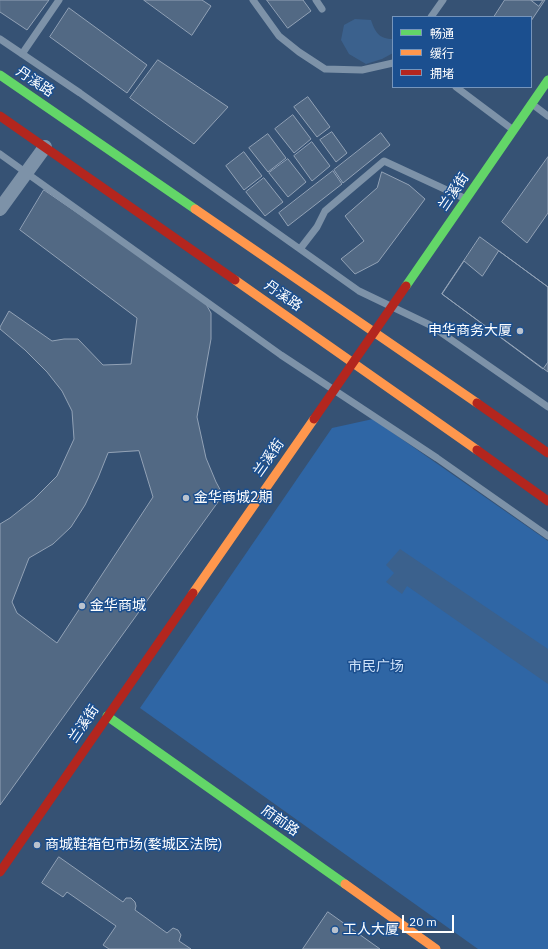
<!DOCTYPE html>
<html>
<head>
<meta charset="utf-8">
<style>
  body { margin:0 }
  #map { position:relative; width:548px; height:949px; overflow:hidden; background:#365274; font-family:"IBM Plex Sans","Noto Sans SC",sans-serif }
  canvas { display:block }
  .legend { position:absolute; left:392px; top:16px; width:140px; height:72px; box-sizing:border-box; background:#1b4f8f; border:1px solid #7695bc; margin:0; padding:5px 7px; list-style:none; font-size:12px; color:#fff }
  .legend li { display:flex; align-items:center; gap:8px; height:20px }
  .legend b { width:20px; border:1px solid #7695bc }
  .scale { position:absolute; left:402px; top:915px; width:52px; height:18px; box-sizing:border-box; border:2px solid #fff; border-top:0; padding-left:5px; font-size:12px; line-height:14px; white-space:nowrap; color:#fff; -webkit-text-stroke:3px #1b4f8f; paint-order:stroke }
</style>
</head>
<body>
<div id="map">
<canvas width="548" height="949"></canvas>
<ul class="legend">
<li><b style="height:5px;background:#63d668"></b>畅通</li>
<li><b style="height:5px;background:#ff974d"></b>缓行</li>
<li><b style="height:5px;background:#b3261e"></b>拥堵</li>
</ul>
<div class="scale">20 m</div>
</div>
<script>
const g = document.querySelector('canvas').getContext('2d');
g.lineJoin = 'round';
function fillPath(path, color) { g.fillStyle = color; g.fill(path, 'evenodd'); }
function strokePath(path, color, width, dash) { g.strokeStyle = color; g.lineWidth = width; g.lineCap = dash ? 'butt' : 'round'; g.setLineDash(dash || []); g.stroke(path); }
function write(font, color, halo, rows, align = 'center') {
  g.font = font + ' "IBM Plex Sans","Noto Sans SC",sans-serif'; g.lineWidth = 3; g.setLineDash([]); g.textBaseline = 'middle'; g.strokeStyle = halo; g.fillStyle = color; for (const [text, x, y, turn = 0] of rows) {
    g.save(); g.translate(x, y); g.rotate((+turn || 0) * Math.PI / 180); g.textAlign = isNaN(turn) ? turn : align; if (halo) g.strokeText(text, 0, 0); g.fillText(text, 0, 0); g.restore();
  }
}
const green = new Path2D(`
  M373,419L548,541V949H478L140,708L332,428Z`);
const water = new Path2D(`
  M355,19L371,20C375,32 379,39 393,39V53L382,59L366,64L349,54L341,40L344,25Z
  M400,549L548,649V684L407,586L402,594L386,582L394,573L386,565Z`);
const building = new Path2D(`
  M0,0H49L27,30L0,12Z
  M144,0H202L211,6L192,35Z
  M267,0H303L311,11L288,28Z
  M505,0H545L531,21V17H494Z
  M531,0H543L539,6Z
  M69,8L147,65L127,93L50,37Z
  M158,60L228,107L194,144L130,98Z
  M308,97L330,127L317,137L294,107Z
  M293,115L311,139L294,153L275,129Z
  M332,132L347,153L336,162L320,140Z
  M381,133L390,145L343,183L334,170Z
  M268,134L286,158L268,172L249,148Z
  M312,142L330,166L312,181L294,156Z
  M244,152L262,176L244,190L226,166Z
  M548,157V213L527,243L502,222Z
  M288,159L306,182L288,197L269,173Z
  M333,171L342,184L288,226L279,213Z
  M382,172L409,185L425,199L378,262L355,274L341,259L364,241L345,216L377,188Z
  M264,178L283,202L265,216L246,192Z
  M44,190L203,299L211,313V339L197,417L206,458L216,482L223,495L0,805V524L10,518L34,499L57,476L74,439L72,411L62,391L47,372L25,350L0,329V327L9,311L52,341L64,339H78L103,365L131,364L137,318L20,230ZM139,451L153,497L57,643L17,613L12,602L29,558L53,544L71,527L85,505L98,478L108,453Z
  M480,237L548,287V372L442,294Z
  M499,251L548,287V362L543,369L442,294L464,261L482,276Z
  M59,857L123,902L126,898H131L135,902L136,906L135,910L167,933L173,928L178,930L181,935L179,941L191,949H109L103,945L116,926L67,892L63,897L42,883Z
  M328,912L380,949H303Z`);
const lane = new Path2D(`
  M253,0L279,36L299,52L325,69L362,70L393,63
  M316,0L322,9
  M431,17L443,0
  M0,39L80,93L359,291L430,325L548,407
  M22,54L59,0
  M456,87L512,129
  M532,104L548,116
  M0,154L281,355L437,458L548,536
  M300,249L317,227L325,211L384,161L464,198`);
const street = new Path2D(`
  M0,209L45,147`);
const fast = new Path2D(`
  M0,75L195,209
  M406,286L548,80
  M107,716L345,884`);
const slow = new Path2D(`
  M195,209L477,403
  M235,280L477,450
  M193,593L314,419
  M345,884L436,949`);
const jam = new Path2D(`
  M0,116L235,280
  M477,403L548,453
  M314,419L406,286
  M477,450L548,501
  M0,872L193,593`);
const markers = [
  [520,331,4,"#b9c2ce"],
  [186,498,4,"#b9c2ce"],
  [82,606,4,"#b9c2ce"],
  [37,845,4,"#b9c2ce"],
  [335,930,4,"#b9c2ce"]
];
const streetNames = [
  ["丹溪路",35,82,34],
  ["兰溪街",454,192,-56],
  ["丹溪路",283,296,35],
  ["兰溪街",269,458,-55],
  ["兰溪街",84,724,-56],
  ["府前路",280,821,35]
];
const poiNames = [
  ["申华商务大厦",512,331,"right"],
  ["金华商城2期",194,498],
  ["金华商城",90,606],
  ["商城鞋箱包市场(婺城区法院)",45,845],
  ["工人大厦",343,930]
];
const parkNames = [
  ["市民广场",376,667]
];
fillPath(green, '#2f66a5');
fillPath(water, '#3b618d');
fillPath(building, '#526984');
strokePath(building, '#92a2b6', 1);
strokePath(lane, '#7d92a8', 7);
strokePath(street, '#7d92a8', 14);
strokePath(fast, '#63d668', 9);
strokePath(slow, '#ff974d', 9);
strokePath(jam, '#b3261e', 9);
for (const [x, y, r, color] of markers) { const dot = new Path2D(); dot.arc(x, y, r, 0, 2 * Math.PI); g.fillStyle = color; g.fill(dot); strokePath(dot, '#1b4f8f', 1.5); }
write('14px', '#fff', '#1b4f8f', streetNames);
write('14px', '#fff', '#1b4f8f', poiNames, 'left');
write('14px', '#cfe3fa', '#1b4f8f', parkNames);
</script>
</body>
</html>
